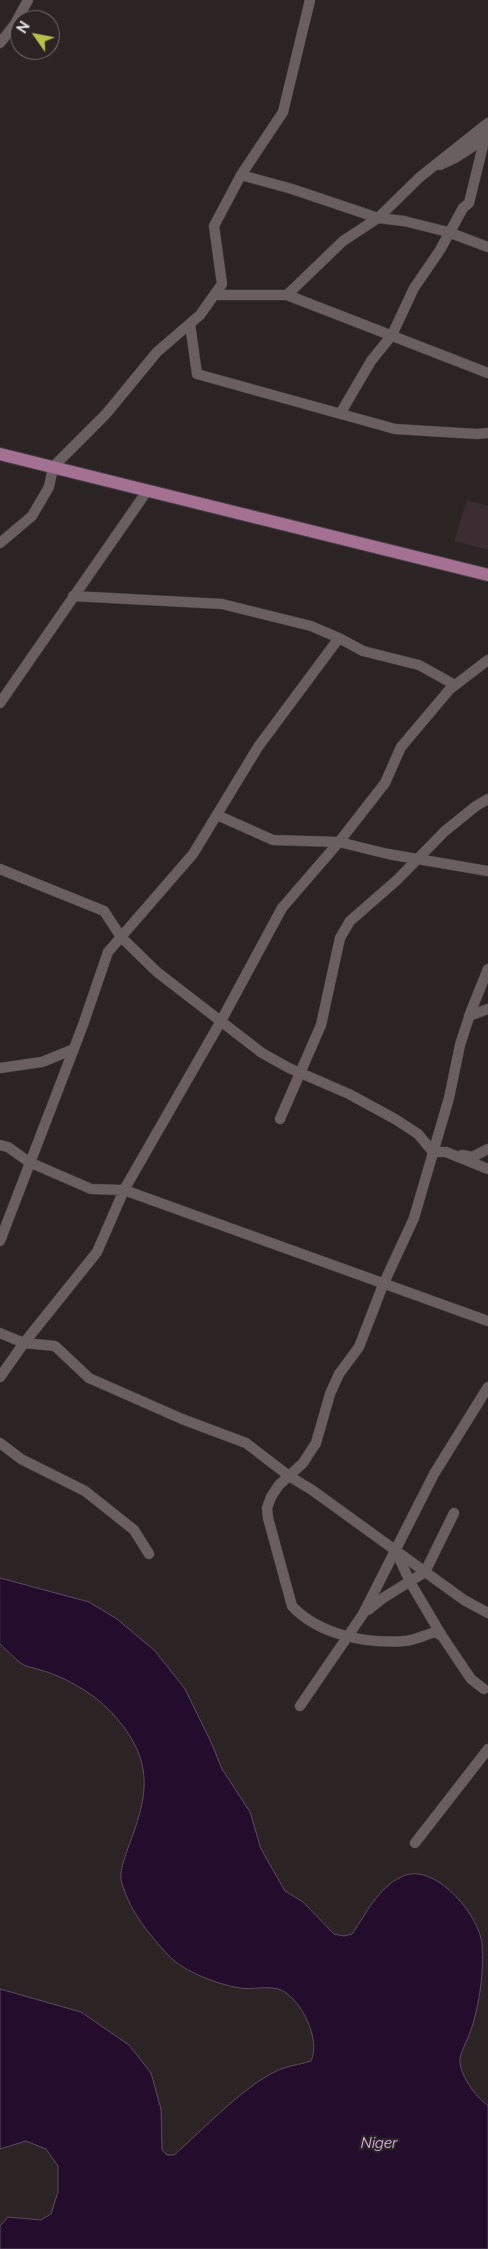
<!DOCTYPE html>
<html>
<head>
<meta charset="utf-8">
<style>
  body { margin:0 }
  #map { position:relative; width:488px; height:2249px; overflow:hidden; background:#2c2325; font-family:Raleway,sans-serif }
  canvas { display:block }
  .north { position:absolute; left:10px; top:10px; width:50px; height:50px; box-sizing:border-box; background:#2c2325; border:1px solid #766e70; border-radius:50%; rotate:303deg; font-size:14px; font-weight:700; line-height:20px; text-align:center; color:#e5dfe1 }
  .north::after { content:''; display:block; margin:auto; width:18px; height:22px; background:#b6c149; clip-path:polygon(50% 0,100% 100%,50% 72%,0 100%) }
</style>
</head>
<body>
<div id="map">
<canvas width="488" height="2249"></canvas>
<div class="north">N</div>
</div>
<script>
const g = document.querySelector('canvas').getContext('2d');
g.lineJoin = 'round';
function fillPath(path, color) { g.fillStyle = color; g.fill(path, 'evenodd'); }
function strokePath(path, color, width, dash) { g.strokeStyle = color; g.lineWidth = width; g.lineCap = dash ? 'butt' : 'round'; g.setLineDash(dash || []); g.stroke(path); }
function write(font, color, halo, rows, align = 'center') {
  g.font = font + ' Raleway,sans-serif'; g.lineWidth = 4.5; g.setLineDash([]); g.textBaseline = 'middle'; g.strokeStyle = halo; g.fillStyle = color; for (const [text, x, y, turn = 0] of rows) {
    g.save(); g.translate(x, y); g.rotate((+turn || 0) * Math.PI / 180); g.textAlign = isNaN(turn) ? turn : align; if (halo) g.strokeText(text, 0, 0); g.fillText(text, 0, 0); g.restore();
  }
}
const built = new Path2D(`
  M467,500L488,506V550L454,541Z`);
const water = new Path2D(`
  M0,1578L89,1602L117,1619L155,1651L185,1689L211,1742L222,1769L250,1812L261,1849L285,1891L303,1902L334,1934L344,1936L352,1934C366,1914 378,1888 401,1877C433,1860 479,1914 482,1944C484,1972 480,2002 471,2030C468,2039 462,2049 460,2058C458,2073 476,2098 488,2105V2249H0V2226L8,2217L41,2220L51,2214L58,2192V2166L46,2149L26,2141L0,2149V1989L81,2012L129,2045L151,2073L161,2109L162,2150L167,2155H174C202,2131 250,2079 284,2068C293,2065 302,2064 311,2061C321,2040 302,2000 281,1990C270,1985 252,1990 240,1988C219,1985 183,1971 169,1956C149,1934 131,1913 122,1884C118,1873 125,1858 128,1848C147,1798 155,1765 119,1721C101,1698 72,1680 44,1671C38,1669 32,1668 26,1666C17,1662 8,1651 0,1644Z`);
const minor = new Path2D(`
  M0,43L15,24L28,0
  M440,165L455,158L486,138
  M241,175L292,189L378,218L404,221L448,232L488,247
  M215,295H287L343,241L378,218L420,177L488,123
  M287,295L488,373
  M190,324L197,374L395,429L477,434L488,433
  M340,414L371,361L392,335L414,288L440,250L463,208L469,203L488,125
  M0,543L32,516L49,487L53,467L106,414L157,352L200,315L222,284L214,226L241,175L283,112L310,0
  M73,596L222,604L311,626L339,638
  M0,703L147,491
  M217,815L273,840L339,842L388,854L488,871
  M0,869L104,911L121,937L157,972L262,1053L289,1068L349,1094L395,1119L418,1134L433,1152H446L488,1169
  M469,1016L488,1009
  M0,1068L42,1062L74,1049
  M280,1119L321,1025L340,938L350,921L397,880L445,831L476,806L488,799
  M0,1145L8,1147L29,1162L91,1189L124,1190L488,1321
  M462,1155L472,1157L488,1149
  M0,1241L83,1025L108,952L193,854L258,747L339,638L363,651L419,665L455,685
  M0,1333L24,1343L55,1346L89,1378L182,1419L246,1443L289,1476L312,1490L464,1600L488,1613
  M0,1377L24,1343L97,1252L124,1190L221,1021L282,908L339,842L385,783L401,747L450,689L488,660
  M0,1443L21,1459L85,1491L134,1530L149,1554
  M396,1551L410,1582L442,1636
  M368,1610L383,1598L425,1572L454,1513
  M484,1689L471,1679L442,1636L435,1632C425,1635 415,1640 405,1641C367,1644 319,1635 292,1606L268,1518L267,1508L271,1497L279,1485L303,1463L316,1443L330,1394L339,1374L359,1347L383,1285L414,1218L449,1098L460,1045L471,1011L488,969
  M300,1706L363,1614L434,1474L488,1387
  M415,1843L488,1749`);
const major = new Path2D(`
  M0,454L488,575`);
const waterNames = [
  ["Niger",379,2143]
];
fillPath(built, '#3b2d31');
fillPath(water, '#230c2c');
strokePath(water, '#5d4b62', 1);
strokePath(minor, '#463f41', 11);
strokePath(major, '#463f41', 14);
strokePath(minor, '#695f61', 10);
strokePath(major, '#a47193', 12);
write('italic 15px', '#ddb2f0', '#2c2325', waterNames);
</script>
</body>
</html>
